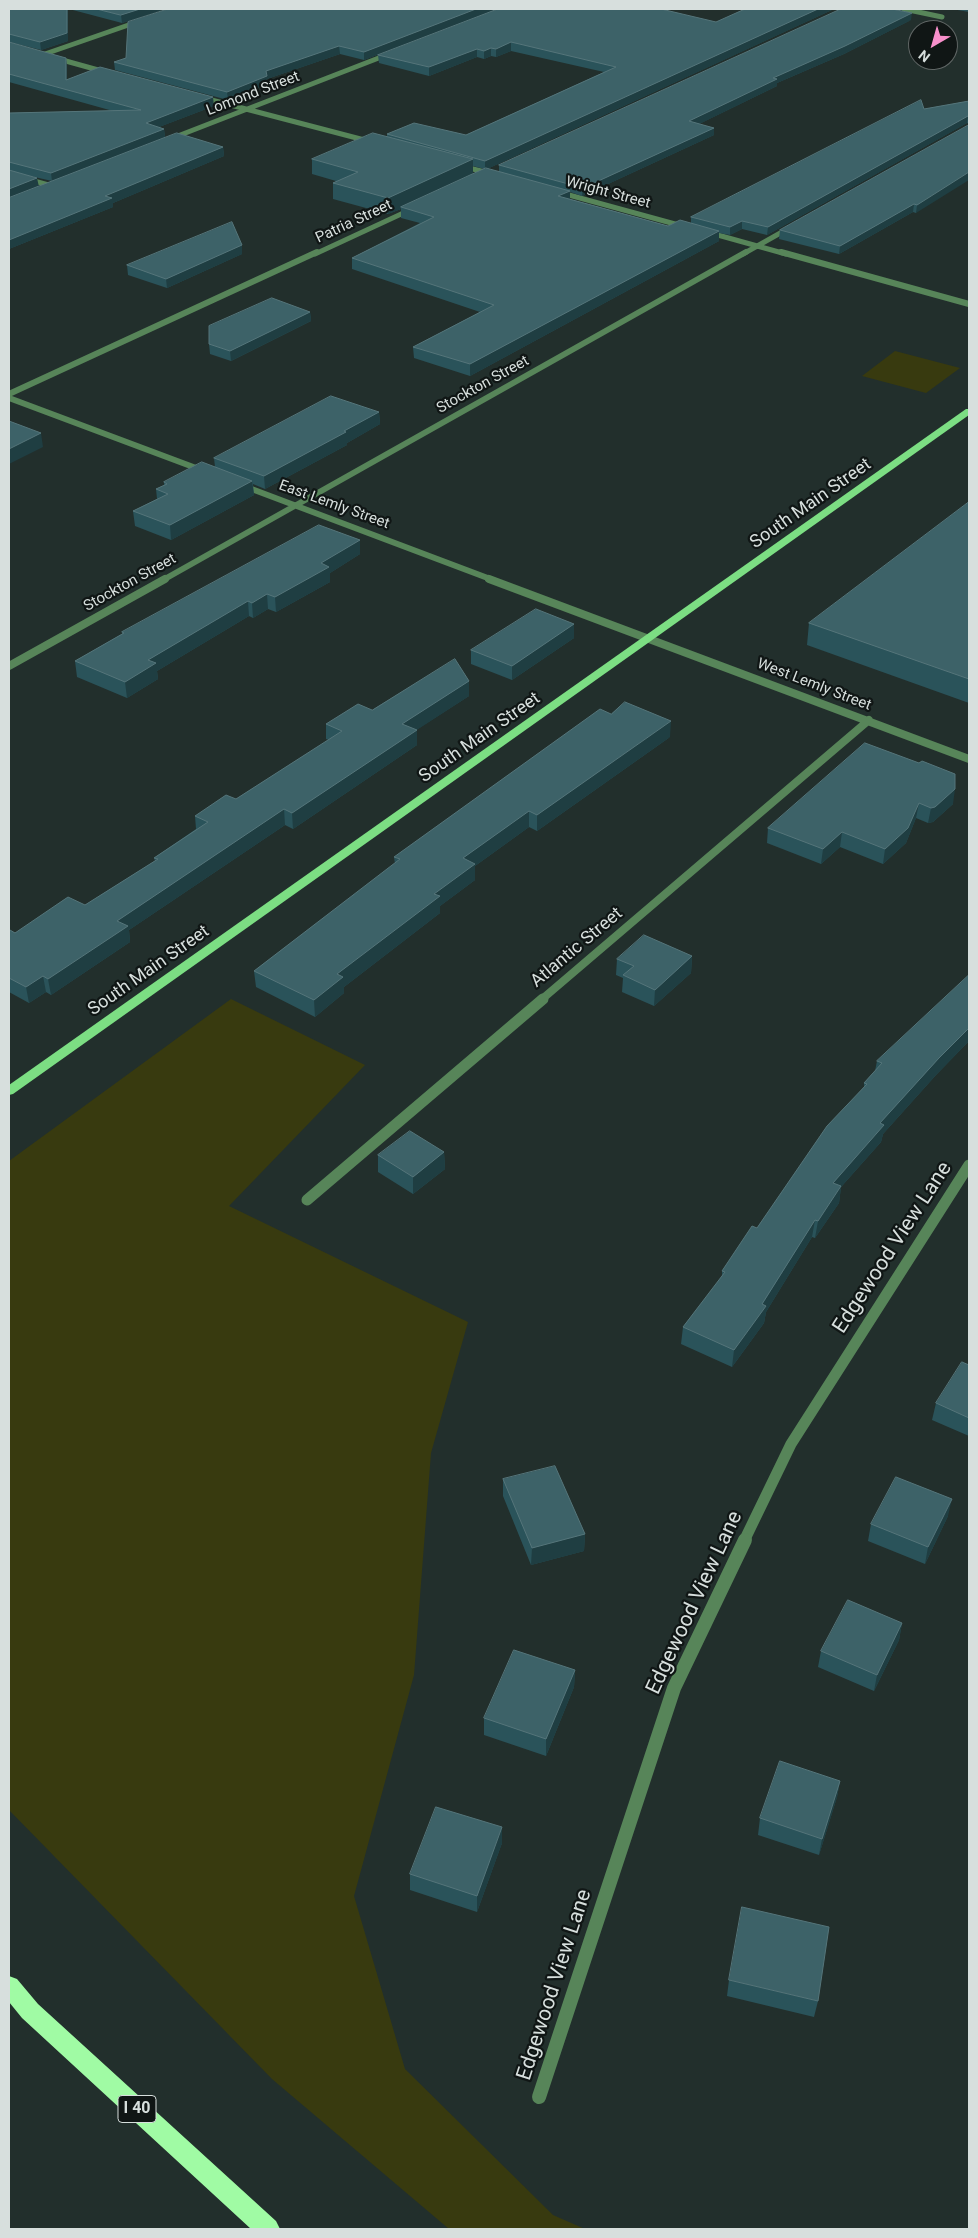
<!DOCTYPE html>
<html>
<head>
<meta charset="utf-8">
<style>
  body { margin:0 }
  #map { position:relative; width:978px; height:2238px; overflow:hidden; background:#222f2c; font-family:Roboto,sans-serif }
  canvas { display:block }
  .frame { position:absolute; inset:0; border:10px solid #d7dfdd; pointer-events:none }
  .north { position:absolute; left:908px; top:20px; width:50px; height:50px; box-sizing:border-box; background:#101615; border:1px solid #606665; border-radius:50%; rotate:218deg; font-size:14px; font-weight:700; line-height:20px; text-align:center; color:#d7dfdd }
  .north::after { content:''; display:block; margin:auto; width:18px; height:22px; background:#f890cb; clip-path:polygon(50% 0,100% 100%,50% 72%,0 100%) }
</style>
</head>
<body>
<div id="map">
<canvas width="978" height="2238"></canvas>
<div class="frame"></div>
<div class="north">N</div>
</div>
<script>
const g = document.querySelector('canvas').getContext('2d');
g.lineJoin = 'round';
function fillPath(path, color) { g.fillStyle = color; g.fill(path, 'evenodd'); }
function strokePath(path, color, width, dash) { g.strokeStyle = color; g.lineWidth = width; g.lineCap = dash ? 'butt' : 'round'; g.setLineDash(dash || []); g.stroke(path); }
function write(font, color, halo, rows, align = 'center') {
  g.font = font + ' Roboto,sans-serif'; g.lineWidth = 4.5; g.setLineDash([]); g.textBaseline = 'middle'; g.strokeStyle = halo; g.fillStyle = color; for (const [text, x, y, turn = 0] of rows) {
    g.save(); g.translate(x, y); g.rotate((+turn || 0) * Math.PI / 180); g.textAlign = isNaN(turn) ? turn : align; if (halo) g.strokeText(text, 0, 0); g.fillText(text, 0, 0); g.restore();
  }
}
const green = new Path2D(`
  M895,351L960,368L926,393L862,376Z
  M231,999L365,1065L229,1206L468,1322L431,1453L414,1675L354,1896L405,2069L553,2215L585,2229H449L272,2079L9,1810V1161Z`);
const minorFar4 = new Path2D(`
  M904,9L942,17
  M42,55L140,21
  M55,58L109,73
  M200,97L372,142
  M170,139L389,54
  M461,166L493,174
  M9,174L52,186
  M558,192L686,227
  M707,232L786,254
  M315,254L412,209
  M743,254L791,227`);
const minorFar3 = new Path2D(`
  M781,252L969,304
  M9,394L317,252
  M9,398L204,471
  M241,485L493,580
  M163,580L746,252`);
const minorFar2 = new Path2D(`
  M489,579L969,759
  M9,666L165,579
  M541,1000L869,720`);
const minorFar1 = new Path2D(`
  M307,1200L543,999
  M744,1541L791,1444L969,1165`);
const minor = new Path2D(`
  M539,2097L674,1688L745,1540`);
const primary = new Path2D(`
  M966,409H969V415L13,1094L9,1095V1085Z`);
const motorway = new Path2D(`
  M9,1976L17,1979L38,2004L276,2221L280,2229H251L22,2018L9,2002Z`);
const wall = new Path2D(`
  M9,9H68V41L41,50L9,42L67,66V79L214,106L159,127L164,129L165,138L223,147L224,156L113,203V207L9,249V113L113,111L9,82ZM30,176L52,181L39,187Z
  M69,9H165L122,23Z
  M497,9L364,60L340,54L267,79V84L228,100L115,70L114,62L126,58Z
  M834,9L487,169L499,172V165L911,20L844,54L777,83V86L699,124L714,128V135L582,196L570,192V199L668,226L691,223V217L924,109L969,101V124L967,123L767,235L742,229L730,235L719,233V241L470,376L414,358L413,347L480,312L352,269V258L420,223L401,218V209L388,214L333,199V183L336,181L312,174V159L387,137V134L466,135L604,72L511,51L496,57L491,56L484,59L477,57L429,76L379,63L378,55L716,22ZM473,166L484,169L473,174Z
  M952,9H969V12Z
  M969,125L916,213L913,212L839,254L779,239L780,230Z
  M242,245V254L167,288L128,275L127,265Z
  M310,312L311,321L231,361L210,354L209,344Z
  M379,412L380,424L347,443V445L265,489L253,484L254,495L171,540L135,526L133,511L157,499L156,489L164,485V482L215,467L214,458Z
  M969,502V703L807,645L809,623Z
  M360,540V554L330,573V582L276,612L268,609L253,618L249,616L157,671L158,679L127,698L77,677L75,661L122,634V632Z
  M574,624V638L512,680L471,664V650Z
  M469,681V696L416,730L417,745L293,829L285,825L129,930L130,942L51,995L46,992L29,1003L9,992V931L15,933L85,905L155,861L154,858L196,829L195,816L236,799L329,740L326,739V724Z
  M670,737L537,831L529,827L475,866V880L440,906V913L344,987V993L315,1017L256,987L254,971L395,864L394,857Z
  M865,743L953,804L933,822L928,823L916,818L906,843L883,864L840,847L821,864L767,843L768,828Z
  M692,956L691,973L654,1006L622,992L623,978L616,975L617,959Z
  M969,975V1041L936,1075L883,1134L881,1142L841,1187L839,1203L815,1238L812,1237L766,1312L764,1323L732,1367L681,1344L683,1327L722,1277V1271L757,1228L864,1087V1083L875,1071L877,1061Z
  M444,1152L445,1169L413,1194L378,1172V1155Z
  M969,1365V1436L932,1420L936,1403Z
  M503,1479L585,1534L584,1551L531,1565L503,1496Z
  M948,1516L925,1564L868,1541L871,1524Z
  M902,1623L899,1640L874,1691L818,1667L821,1651Z
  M575,1670L574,1687L546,1756L484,1735V1718Z
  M840,1781L837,1797L819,1855L758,1835L760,1818Z
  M502,1843L477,1912L410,1890V1874Z
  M729,1980L818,2001L814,2017L727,1996Z`);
const shadedWall = new Path2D(`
  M67,9H68V41L41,50L40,42Z
  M140,9H165L122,23L121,15Z
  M476,9H497L364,60V52Z
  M818,9H834L485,170V161Z
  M912,13L911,20L844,54L777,83V86L689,129V121L773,78Z
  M511,42V51L496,57V49Z
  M339,46L340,54L267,79V84L228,100L227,92L266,71Z
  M491,48V56L484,59V51Z
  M477,49V57L429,76V67Z
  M66,58L67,66V88L66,80Z
  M213,97L214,106L146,132V123Z
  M968,116L967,123L767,235L768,227Z
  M714,128V135L582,196L583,188Z
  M164,129L165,138L52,181L51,173Z
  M223,147L224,156L113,203V207L9,249V240L105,196Z
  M473,159V175L401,207V209L388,214V198Z
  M969,172V180L916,213L917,205Z
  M37,178L39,187L9,198V189Z
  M570,191V201L558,196Z
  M914,204L913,212L839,254L840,246Z
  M742,221V229L730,235V227Z
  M719,231V241L470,376V364Z
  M242,245V254L167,288L166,279Z
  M310,312L311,321L231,361L230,351Z
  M379,412L380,424L347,443V445L265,489L264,476Z
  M41,433L43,447L9,464V449Z
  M252,481L254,495L171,540L170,525Z
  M360,540V554L330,573V582L276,612L275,597L321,563Z
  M267,594L268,609L253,618L252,603Z
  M248,601L249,616L157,671L158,679L127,698L125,682L148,660Z
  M574,624V638L512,680V666Z
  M469,681V696L403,739L402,724Z
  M671,721L670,737L537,831V815Z
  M417,730V745L293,829L292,813Z
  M955,789L953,804L933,822L928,823L931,808Z
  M919,803L916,818L906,843L883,864L885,849Z
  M284,809L285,825L129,930L130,942L51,995L48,979L117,921Z
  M529,811V827L475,866V880L440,906V913L344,987V993L315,1017L314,1000L337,974L434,894L463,858Z
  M842,832L840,847L821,864L823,849Z
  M692,956L691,973L654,1006L655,990Z
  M43,976L46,992L29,1003L26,987Z
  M969,1028V1041L936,1075L883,1134L881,1142L841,1187L839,1203L815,1238L818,1221L833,1183L880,1123L939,1058Z
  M444,1152L445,1169L413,1194V1177Z
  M815,1220L812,1237L766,1312L764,1323L732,1367L734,1350Z
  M952,1499L948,1516L925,1564L928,1547Z
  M585,1534L584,1551L531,1565L532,1548Z
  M902,1623L899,1640L874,1691L877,1675Z
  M575,1670L574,1687L546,1756V1739Z
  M840,1781L837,1797L819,1855L822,1839Z
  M502,1827V1843L477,1912V1896Z`);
const building = new Path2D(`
  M9,9H67V33L40,42L9,34Z
  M97,9H140L121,15Z
  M168,9H476L364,52L339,46L266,71L267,76L227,92L114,62L126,58L128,22Z
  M498,9H661L716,22L745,9H818L485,161L387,134L414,123L466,135L616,67L511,42L496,49L491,48L484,51L477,49L429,67L378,55Z
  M841,9H892L912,13L845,46L773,78L777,79L689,121L714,128L583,188L499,165Z
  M9,42L66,58V80L100,67L213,97L146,123L164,129L51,173L9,162V113L141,110L9,74Z
  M921,100L924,109L969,101V116H968L768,227L742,221L730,227L691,217Z
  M969,125V172L917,205L914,204L840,246L780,230Z
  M177,133L223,147L105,196L112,198L9,240V198Z
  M373,133L473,159L388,198L333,183L358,172L312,159Z
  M486,168L570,191L558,196L668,226L680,220L719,231L470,364L413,347L494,305L352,258L434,217L401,207Z
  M9,170L37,178L9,189Z
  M232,222L242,245L166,279L127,265Z
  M272,298L310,312L230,351L209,344V326Z
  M331,396L379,412L344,431L346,432L264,476L214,458Z
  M9,421L41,433L9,449Z
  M202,462L252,481L170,525L133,511L168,494L156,489L167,484L164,482Z
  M969,502V679L809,623Z
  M319,525L360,540L321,563L329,567L275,597L267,594L252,603L248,601L148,660L156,663L125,682L75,661L124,633L122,632Z
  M536,609L574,624L512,666L471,650Z
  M455,659L469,681L402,724L417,730L292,813L284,809L117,921L128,926L48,979L43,976L26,987L9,978V931L10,930L15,933L68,897L85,905L158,859L154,858L208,822L195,816L226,795L236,799L342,731L326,724L358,704L372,710Z
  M625,702L671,721L537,815L529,811L463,858L475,864L434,894L440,896L337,974L343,977L314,1000L254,971L400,859L394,857L600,709L611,714Z
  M865,743L919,763L922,761L955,774V789L935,807L931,808L919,803L908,828L885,849L842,832L823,849L768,828Z
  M644,935L692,956L655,990L623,975L634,966L617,959Z
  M969,975V1028L939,1058L880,1123L884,1125L833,1183L841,1186L818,1221L815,1220L762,1304L766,1306L734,1350L683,1327L725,1272L722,1271L752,1226L757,1228L827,1126L867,1084L864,1083L882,1063L877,1061Z
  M410,1131L444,1152L413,1177L378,1155Z
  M962,1362L969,1365V1418L936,1403Z
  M555,1466L585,1534L532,1548L503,1479Z
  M896,1477L952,1499L928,1547L871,1524Z
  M848,1600L902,1623L877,1675L821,1651Z
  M514,1650L575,1670L546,1739L484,1718Z
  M780,1761L840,1781L822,1839L760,1818Z
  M436,1807L502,1827L477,1896L410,1874Z
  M742,1907L829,1927L818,2001L729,1980Z`);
const farStreetnames = [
  ["Lomond Street",253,94,-21],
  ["Wright Street",608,193,15],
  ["Patria Street",354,222,-25],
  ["Stockton Street",483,385,-29],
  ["East Lemly Street",334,505,20],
  ["Stockton Street",130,583,-29],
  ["West Lemly Street",814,685,21]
];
const shields = [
  [137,2109,38]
];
const shieldNames = [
  ["I 40",137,2109]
];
const streetNames = [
  ["South Main Street",811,504,-35],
  ["South Main Street",480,738,-35],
  ["Atlantic Street",577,948,-40],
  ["South Main Street",149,971,-35]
];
const nearStreetnames = [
  ["Edgewood View Lane",893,1248,-57],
  ["Edgewood View Lane",695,1603,-65],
  ["Edgewood View Lane",555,1985,-72]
];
fillPath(green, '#383a0f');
strokePath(minorFar4, '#578559', 5);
strokePath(minorFar3, '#578559', 6);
strokePath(minorFar2, '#578559', 8);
strokePath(minorFar1, '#578559', 11);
strokePath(minor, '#578559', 14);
fillPath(primary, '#7cde83');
fillPath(motorway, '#a0fba4');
fillPath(wall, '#2a535a');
fillPath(shadedWall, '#1f3e42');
fillPath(building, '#3d6268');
strokePath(building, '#55757a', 1);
write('15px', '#d7dfdd', '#101615', farStreetnames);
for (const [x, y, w] of shields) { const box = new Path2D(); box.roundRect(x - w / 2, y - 13.5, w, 27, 4); g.fillStyle = '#101615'; g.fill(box); strokePath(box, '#d7dfdd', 1); }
write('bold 16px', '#d7dfdd', null, shieldNames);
write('18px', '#d7dfdd', '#101615', streetNames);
write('21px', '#d7dfdd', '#101615', nearStreetnames);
</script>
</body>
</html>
